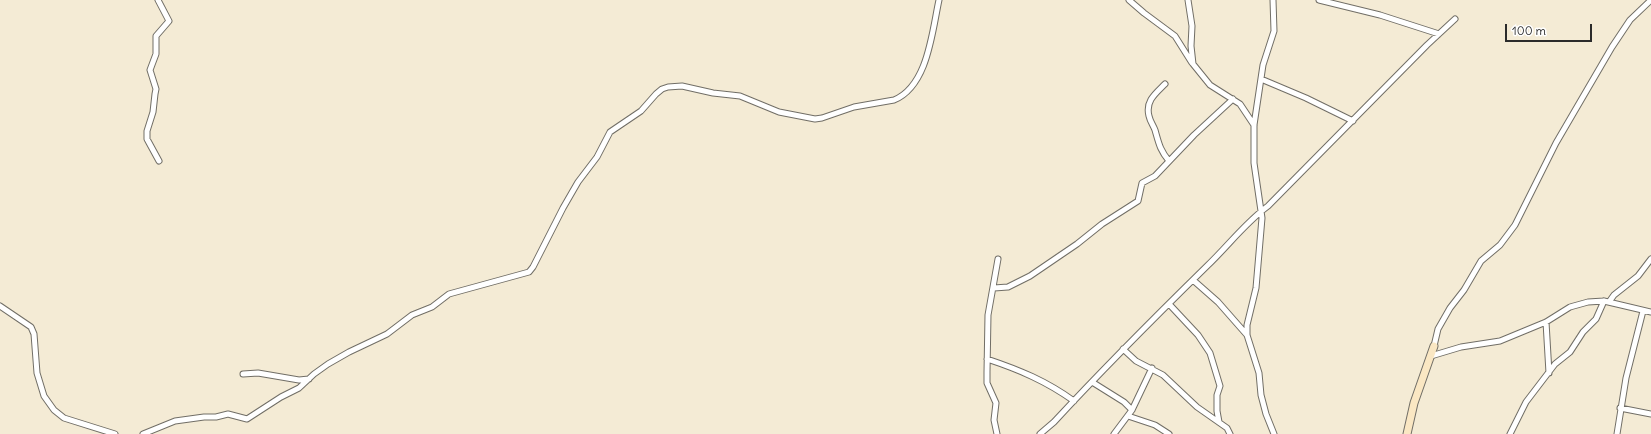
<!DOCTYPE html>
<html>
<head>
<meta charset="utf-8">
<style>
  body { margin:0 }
  #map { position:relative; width:1651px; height:434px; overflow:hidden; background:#f4ebd5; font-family:Delius,sans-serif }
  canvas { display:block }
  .scale { position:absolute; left:1505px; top:24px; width:87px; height:18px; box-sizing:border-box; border:2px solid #2b2b2b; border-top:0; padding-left:5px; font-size:12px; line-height:14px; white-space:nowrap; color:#2b2b2b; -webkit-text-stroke:3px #fff; paint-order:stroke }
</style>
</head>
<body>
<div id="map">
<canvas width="1651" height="434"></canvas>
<div class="scale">100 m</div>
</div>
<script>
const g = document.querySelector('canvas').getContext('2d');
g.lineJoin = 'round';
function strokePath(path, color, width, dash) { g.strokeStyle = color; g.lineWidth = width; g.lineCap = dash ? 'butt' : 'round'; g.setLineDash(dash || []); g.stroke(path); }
const street = new Path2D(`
  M158,0L169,21L156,36V54L150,70L156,89L155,94L153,112L147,131V139L159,161
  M1129,0L1144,13L1175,36L1192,63
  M1188,0L1192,26L1191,46L1193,64L1210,85L1240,104L1254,125
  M1273,0L1274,31L1263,65L1254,125V163L1262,218L1256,288L1247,325V335L1259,373L1261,395L1266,414L1274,434
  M1319,0L1380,15L1439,34
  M1261,79L1306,98L1353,121
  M1165,84C1156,93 1145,101 1149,116C1150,121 1153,125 1155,130C1159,144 1160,150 1169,161
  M1193,280L1218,302L1247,335
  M994,288L1008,287L1030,276L1077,244L1102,224L1138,201L1142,183L1155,176L1194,135L1233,99
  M1609,302L1614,295L1638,276L1651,259
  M1169,304L1198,335L1210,353L1220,386L1217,395V411L1219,422
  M0,306L31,327L34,334L37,373L44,396L54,410L64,418L115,434
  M1546,322L1549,373
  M1434,346L1438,329L1450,308L1464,290L1481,261L1500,245L1515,225L1556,143L1612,47L1630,20L1651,0
  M1123,349L1136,361L1163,375L1197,407L1227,428L1230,434
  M1431,356L1461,347L1500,341L1546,322L1570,307L1588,302L1604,301L1651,312
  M987,359C1020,370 1046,381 1074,401
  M243,374L258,373L299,380L309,379
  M1092,382L1124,402L1132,410
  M1620,408L1651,414
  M1128,416L1155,425L1169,434
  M143,434L175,421L204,417H216L228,414L247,419L281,397L299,388L314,374L328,364L349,352L387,334L412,315L432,307L449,294L529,272L533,267L563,208L578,182L597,157L610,132L641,111L656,94L662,89L668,87L682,86L713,93L740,96L779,112L815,119L822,118L854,107L894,100C928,86 932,32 939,0
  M997,434L994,420L996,403L987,383V372L988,315L998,259
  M1040,434L1054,422C1103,369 1155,317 1207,266C1228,246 1245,223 1268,206L1427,45L1455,19
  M1114,434L1132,410L1152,368
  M1510,434L1526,402L1555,364L1570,352L1583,332L1596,319L1604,301
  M1617,434L1626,378L1643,311`);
const secondary = new Path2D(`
  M1407,434L1414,403L1434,346`);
strokePath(street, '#716e66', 7);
strokePath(secondary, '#716e66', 9);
strokePath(street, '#fff', 5);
strokePath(secondary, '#fae7c3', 7);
</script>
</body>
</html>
